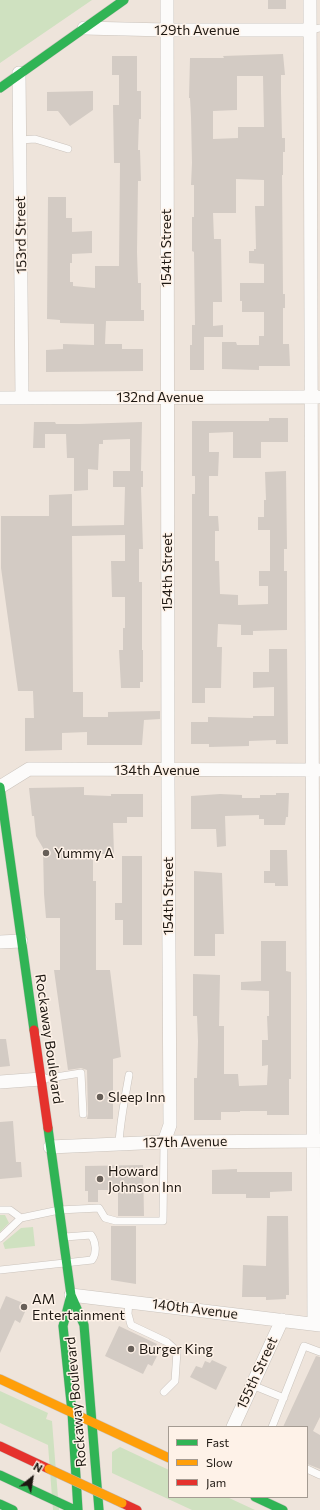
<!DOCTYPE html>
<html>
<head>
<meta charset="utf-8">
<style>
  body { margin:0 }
  #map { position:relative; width:320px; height:1510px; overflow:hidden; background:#eee4db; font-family:Commissioner,sans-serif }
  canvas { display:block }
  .legend { position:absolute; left:168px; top:1426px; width:140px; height:72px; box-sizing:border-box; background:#fef2e8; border:1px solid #a49b92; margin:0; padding:5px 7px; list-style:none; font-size:12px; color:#1e1812 }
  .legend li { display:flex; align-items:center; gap:8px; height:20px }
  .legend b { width:20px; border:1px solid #a49b92 }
  .north { position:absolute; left:12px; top:1458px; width:40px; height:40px; -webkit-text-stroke:3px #fef2e8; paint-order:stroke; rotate:30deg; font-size:11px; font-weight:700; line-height:16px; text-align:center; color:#1e1812 }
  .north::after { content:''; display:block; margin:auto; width:14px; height:18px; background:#1e1812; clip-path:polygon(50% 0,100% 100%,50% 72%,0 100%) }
</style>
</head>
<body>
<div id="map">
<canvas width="320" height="1510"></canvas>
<ul class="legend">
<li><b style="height:5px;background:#30b455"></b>Fast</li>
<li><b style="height:5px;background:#ff9f0a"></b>Slow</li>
<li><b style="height:5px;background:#e5322d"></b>Jam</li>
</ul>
<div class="north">N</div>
</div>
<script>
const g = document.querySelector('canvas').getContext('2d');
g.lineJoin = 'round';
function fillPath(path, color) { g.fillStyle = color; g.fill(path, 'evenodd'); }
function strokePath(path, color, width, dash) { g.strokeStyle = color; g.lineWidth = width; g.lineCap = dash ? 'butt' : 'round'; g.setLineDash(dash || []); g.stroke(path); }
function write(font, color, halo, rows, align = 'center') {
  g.font = font + ' Commissioner,sans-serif'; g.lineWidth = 3; g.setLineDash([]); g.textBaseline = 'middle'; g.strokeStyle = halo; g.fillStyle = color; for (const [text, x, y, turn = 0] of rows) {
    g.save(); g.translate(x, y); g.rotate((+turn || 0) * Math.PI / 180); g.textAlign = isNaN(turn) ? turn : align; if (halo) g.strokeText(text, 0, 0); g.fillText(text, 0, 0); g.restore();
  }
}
const green = new Path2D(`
  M0,0H92L0,63Z
  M0,1215H5L9,1223L0,1232Z
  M33,1227L35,1246L5,1249L3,1243L21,1228Z
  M0,1391L48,1413L46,1419L52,1421L59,1510H53L48,1445L0,1423Z
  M120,1447L169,1470V1497H227L255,1510H192L112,1473V1452Z`);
const building = new Path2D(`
  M268,0H286V9H268Z
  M283,54L285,75H281V93L282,138H285V152H283V175H282L283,294H285V308H283V344H289L290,366H259V370L222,369V342H236L237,345H259V336H264V312H242V301H240V283H264V264L249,263V251H254V249H256L255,206H264V180L236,179V213H213L214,239H221L222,302H213V326L223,325V337H204V370H190V345H192V325H195L194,252L192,251V217H194V185H191L192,163L191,117L190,98H189L190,58H224L223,56ZM237,76H263L264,127H238V138L213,139V111L237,110Z
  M112,56H137V91H141V119H139L138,150H140L141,181H138L137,252L138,283H141V310H144V321H106L105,344H122V349H143V371L46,372V350L63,349V344L94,345V324L60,323V320L47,319L48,197H66V218H72V232L92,231V253L72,254V263H70V282H73V286L95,288V266H119L120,163H114L113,105H119V75H112Z
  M93,91V110L70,126L58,111H47V92Z
  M269,418H288V442H261V458H233V432L209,433V452H219L218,476H209V516H218L219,531H215V561H219L220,594L238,595V605L268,604V586H259V571H270V530H258V517H264V500H266L265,472L286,471L287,549H284V571H287V630L253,631V635H241V625L218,624L217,647H222L221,688H205V703H192V494H195V476H192V421H269Z
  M34,422H55L56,424H80L142,422L141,471H143V487H141L143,549H139V582H142V650H143V682H140V688H121L119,650H123V628H125V597H112L111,561H125V535L72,536L73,692H83V717H108V712L160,711V719L144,720L142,745H87V732L62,733V750L25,751V718H34L33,691H18L1,568V516H49V495L72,494V526L124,525L125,487H113V471H130V439L103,440V444H99L98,470L88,469V490L74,491V458H67L66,434H45V448H33Z
  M269,649H287L288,744H276V740L249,741V746L209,747V744H191V722H208V717L253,718V716H274V687L253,688V672H269Z
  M84,787V795L111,796V794H143V817H127V823H113L114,854H93V881H96V970H110L121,1057L113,1059V1119H87L88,1114L87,1070L81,1068L68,1070L54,970H60V918H46L44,894L43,848L36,836L34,816H32L29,788Z
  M276,793H289L288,817H286L285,825H264V819H259V815L225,816L226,846L217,847L216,829H191V796L220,794L242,795V798H260V795H276Z
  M270,850H287L288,886H275V883H264V871H270Z
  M122,856H142V945H123V920H115V903H122Z
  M194,871L222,873L224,934H215V956H194Z
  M261,941H286V971L291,972V1079H289V1115H267V1111H240V1112H221V1120H194V1078H197L198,1041L197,1016H193V974L220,975L219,1026H224V1074H238L239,1086L267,1085L268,1065L262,1066V1040H268L267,1016H269V991L241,990V982L261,981Z
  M0,1039H6L10,1066L0,1067Z
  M13,1121L16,1162H21L22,1177L0,1179V1122Z
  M143,1165L144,1216H118V1190H98V1202H88V1191H85V1166Z
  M237,1169V1172H292V1191L270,1192V1198H246V1194H212V1170Z
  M267,1216H288L289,1295H286V1299L266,1300V1297H242L243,1265L266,1266Z
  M111,1226H136V1284L111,1280Z
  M6,1296L28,1305L20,1323L15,1320L0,1353V1310Z
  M119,1326L157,1344L152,1354L157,1356L152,1366L148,1364L143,1374L105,1356Z
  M316,1356L320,1357V1417L313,1431L320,1435V1469L307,1464V1427H283Z
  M212,1360L227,1367L216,1390L190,1377L196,1366L202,1368L205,1361L210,1363Z`);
const lane = new Path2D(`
  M310,30L320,28
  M20,140L35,139L68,149
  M43,1079L81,1073L83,1114
  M119,1144C120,1121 125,1098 129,1075
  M0,1210H10L21,1218
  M0,1238L21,1218L59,1210L99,1208L105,1218L116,1221H163L164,1142
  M0,1270L92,1260C97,1253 96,1242 91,1235L65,1237
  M129,1301L128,1314L131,1325L167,1342L177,1351L175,1381L164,1392
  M252,1385L284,1398
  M272,1427L304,1346L320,1352
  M307,1469L320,1475`);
const street = new Path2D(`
  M310,0L314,1324
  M84,28L166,30H310
  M19,73L22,398
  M0,398L318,397
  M0,787L29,769L320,770
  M0,942L21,941
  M0,1082L41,1079
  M164,1142L170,1125L168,785L167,0
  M50,1147L164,1142L320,1141
  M71,1295L320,1325
  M233,1427L282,1320`);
const fast = new Path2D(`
  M0,88L124,0
  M0,787L34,1030
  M48,1128L71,1295L84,1325L99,1510
  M71,1295L63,1326L72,1412L78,1510
  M0,1475L75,1510
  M255,1497L283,1510
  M0,1504L13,1510`);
const slow = new Path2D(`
  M0,1379L169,1458`);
const jam = new Path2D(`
  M34,1030L48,1128
  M0,1446L49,1469
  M122,1503L137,1510`);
const slowBridge = new Path2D(`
  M49,1469L122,1503`);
const markers = [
  [46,853,4,"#675f58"],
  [100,1097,4,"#675f58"],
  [100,1179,4,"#675f58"],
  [24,1307,4,"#675f58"],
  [131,1349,4,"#675f58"]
];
const streetNames = [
  ["129th Avenue",197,30],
  ["153rd Street",21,235,-91],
  ["154th Street",166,248,-90],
  ["132nd Avenue",160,397],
  ["154th Street",167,572,-90],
  ["134th Avenue",157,770],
  ["154th Street",168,896,-90],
  ["Rockaway Boulevard",49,1039,82],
  ["137th Avenue",185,1142,-1],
  ["140th Avenue",195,1309,7],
  ["155th Street",257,1373,-65],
  ["Rockaway Boulevard",76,1402,-95]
];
const poiNames = [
  ["Yummy A",54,853],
  ["Sleep Inn",108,1097],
  ["Howard",108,1171],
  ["Johnson Inn",108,1187],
  ["AM",32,1299],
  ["Entertainment",32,1315],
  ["Burger King",139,1349]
];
fillPath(green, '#cfe1c0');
fillPath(building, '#d3cbc4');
strokePath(lane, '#cac3bc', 8);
strokePath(street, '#cac3bc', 14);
strokePath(fast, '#cac3bc', 10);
strokePath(slow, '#cac3bc', 10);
strokePath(jam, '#cac3bc', 10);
strokePath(lane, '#fcfbfa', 7);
strokePath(street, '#fcfbfa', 13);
strokePath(fast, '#30b455', 9);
strokePath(slow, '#ff9f0a', 9);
strokePath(jam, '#e5322d', 9);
strokePath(slowBridge, '#c0b3ab', 10, []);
strokePath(slowBridge, '#ff9f0a', 9);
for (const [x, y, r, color] of markers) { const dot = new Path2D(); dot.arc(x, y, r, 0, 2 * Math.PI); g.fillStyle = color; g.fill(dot); strokePath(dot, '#fef2e8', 1.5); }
write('14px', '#1e1812', '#fef2e8', streetNames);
write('14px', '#1e1812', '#fef2e8', poiNames, 'left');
</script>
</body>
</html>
